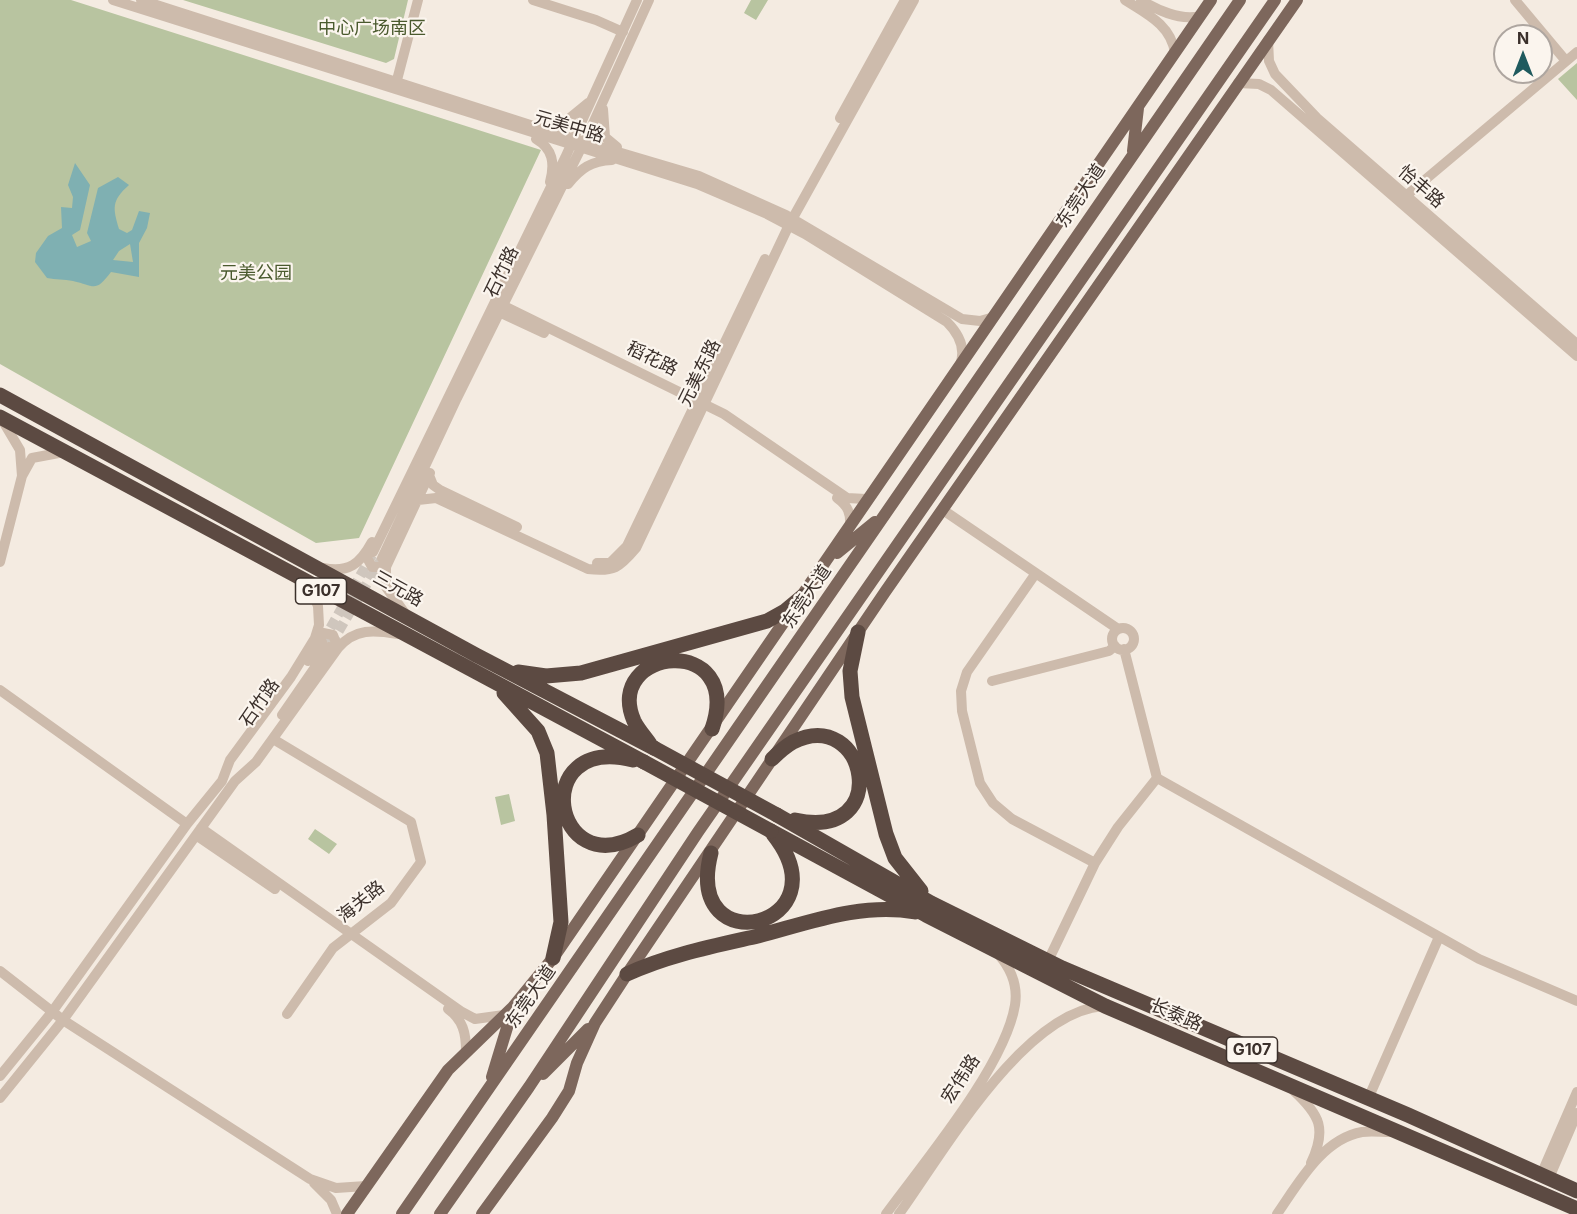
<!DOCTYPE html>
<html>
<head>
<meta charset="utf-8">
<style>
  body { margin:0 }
  #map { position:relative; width:1577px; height:1214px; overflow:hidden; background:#f4ebe1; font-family:Inter,sans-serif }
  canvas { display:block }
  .north { position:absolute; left:1493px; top:24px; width:60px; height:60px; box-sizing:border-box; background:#fbf5ee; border:2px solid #aea6a0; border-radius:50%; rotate:0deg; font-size:16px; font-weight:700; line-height:24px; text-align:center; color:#3b302b }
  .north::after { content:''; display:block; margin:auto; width:21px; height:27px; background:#1f5a5e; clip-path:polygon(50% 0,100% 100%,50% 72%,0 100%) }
</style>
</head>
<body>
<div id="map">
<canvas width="1577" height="1214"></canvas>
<div class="north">N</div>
</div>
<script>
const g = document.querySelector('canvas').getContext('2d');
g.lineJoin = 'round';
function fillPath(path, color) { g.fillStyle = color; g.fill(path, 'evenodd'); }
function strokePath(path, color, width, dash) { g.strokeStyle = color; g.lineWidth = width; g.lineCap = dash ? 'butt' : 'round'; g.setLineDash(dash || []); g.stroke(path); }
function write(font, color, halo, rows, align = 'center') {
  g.font = font + ' Inter,"Noto Sans SC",sans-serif'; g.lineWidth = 4.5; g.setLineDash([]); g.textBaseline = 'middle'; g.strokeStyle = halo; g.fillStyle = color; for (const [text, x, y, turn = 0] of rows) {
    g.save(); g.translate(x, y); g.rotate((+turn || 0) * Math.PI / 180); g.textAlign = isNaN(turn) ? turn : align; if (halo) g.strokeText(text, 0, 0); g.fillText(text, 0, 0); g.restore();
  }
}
const green = new Path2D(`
  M0,0H71L541,150L359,538L316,543L0,364Z
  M183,0H408L394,59L386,63Z
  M751,0H768L756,20L744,13Z
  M1577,63V100L1558,79Z
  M509,794L515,821L501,825L495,797Z
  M315,829L337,844L329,854L308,839Z`);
const water = new Path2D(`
  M75,163L90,185L80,230L72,235L77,247L91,241L87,233L98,188L118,177L129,185C111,201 113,208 119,229L127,233L132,230L139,211L150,213L147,228L139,243V277L111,272C95,293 95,286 73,281C64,279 56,280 47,278L35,262L36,253L48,236L62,228L61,207L72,208L73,197L68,185ZM130,244L133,262L113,260L119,251Z`);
const minorTunnel = new Path2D(`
  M323,641L372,555
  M331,644L381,560`);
const minor = new Path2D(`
  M113,0L697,184L767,214L805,234L947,322C959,334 966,349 960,365
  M141,0L574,139L699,176L786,215L962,319L980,321L994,317
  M533,0L596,20L623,32
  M1125,0C1147,14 1171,25 1175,53
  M1141,0C1157,10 1181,21 1200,16
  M1515,0L1566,61
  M1268,40L1269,61L1275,74L1317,118L1577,344
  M397,80L418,0
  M1238,83L1259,84L1271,90L1577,356
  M603,109L605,137L617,147
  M840,118L905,0
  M542,124L566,121L588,103
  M536,139C553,149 555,163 550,182
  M568,184C581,168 591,161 612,160
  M1401,200L1577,52
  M504,306L724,414L847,498L866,499L872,495
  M501,313L544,333
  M1,418L20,450L22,476L32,458L64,452
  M429,475L433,485L440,490L517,527
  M837,498C848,506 851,513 850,527
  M418,500L436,498L588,569C614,572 619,568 636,548L789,225L914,0
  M943,510L1118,629
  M373,552L565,158L637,0
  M365,554L372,567H386
  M382,558L457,398L590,130L649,0
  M0,562L22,476
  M597,563H610L627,546L765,259
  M323,568C349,573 360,564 372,542
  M1036,573L967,672L961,691L962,711L980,783L993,803L1012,819L1095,863
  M404,612L386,587V567L430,473
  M1112 639a11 11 0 1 1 22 0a11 11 0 1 1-22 0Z
  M315,638L323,633L333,635L338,648
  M1124,649L1157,778
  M308,661L322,642
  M992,681L1109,651L1115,646
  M0,690L187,824
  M282,715L329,647
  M273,739L411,822L421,862L391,903L333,948L287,1014
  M201,828L462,1012L475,1019L504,1015
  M196,835L275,889
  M1048,961L1095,863L1118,827L1157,778L1479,959L1577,1001
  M0,971L63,1020L310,1179L336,1188L366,1186
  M448,1009C463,1020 466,1033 466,1051
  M0,1076L52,1012L187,824L222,781L230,760L291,677L315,638L319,625L318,606L308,584
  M1294,1091C1320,1115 1327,1129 1311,1163
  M0,1098L63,1020L235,781L256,762L338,648C355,628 374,630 398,634
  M1368,1099L1439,937
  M1541,1175L1577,1092
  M1549,1178L1577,1113
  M314,1183L331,1200L337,1214
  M886,1214C924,1162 1005,1066 1015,1005C1018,986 1011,969 999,955
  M899,1214C943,1153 1023,1012 1103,1006
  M1277,1214C1298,1184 1322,1139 1362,1132C1371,1131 1381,1132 1390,1132`);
const major = new Path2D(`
  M1133,151L1138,108
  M837,553L875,522
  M543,1074L588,1029
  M492,1077L513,1008
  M347,1214L448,1070L513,1007L553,958L1211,0
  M402,1214L1240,0
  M440,1214L529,1087L698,832L1275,0
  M482,1214L552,1118L569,1091L577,1063L595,1023L627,974L885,592L1297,0`);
const highway = new Path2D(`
  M0,395L476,655L654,748
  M0,417L644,762
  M858,632L850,671L852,697L886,834L895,858L921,891
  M518,672L546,676L581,673L767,621L785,611L803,596
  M504,693L538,731L547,753L554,815L561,922L553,958
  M650,744C645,737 638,729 634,721C602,647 745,632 712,729
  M772,759C778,753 786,746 793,742C867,705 894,842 795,820
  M633,760C527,734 553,885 638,835
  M777,815L931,903L1062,968L1408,1115L1577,1191
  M771,831L926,915L1105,1006L1577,1209
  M711,853C682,966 847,927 773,834
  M627,974C668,955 714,946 758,936C808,923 862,902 915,912`);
const highwayBridge = new Path2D(`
  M654,748L777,815
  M644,762L771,831`);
const shields = [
  [321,591,51],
  [1252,1050,51]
];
const shieldNames = [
  ["G107",321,591],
  ["G107",1252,1050]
];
const parkNames = [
  ["中心广场南区",372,29],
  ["元美公园",256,274]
];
const streetNames = [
  ["元美中路",569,127,16],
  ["怡丰路",1421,187,41],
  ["东莞大道",1081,196,-56],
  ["石竹路",502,272,-64],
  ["稻花路",652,359,26],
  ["元美东路",700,373,-64],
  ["三元路",398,589,29],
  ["东莞大道",807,597,-56],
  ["石竹路",260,703,-55],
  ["海关路",361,902,-39],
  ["东莞大道",531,997,-55],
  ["长泰路",1176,1015,23],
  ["宏伟路",961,1079,-57]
];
fillPath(green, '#b8c4a0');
fillPath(water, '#7fb0b2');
strokePath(minorTunnel, '#cfc6bd', 10, [10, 5]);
strokePath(minor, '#cdbbac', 10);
strokePath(major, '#7d675c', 12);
strokePath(highway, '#5c4a42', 15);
strokePath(highwayBridge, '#5c4a42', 15);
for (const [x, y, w] of shields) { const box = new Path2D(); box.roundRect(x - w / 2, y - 13, w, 26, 4.5); g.fillStyle = '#fbf5ee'; g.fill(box); strokePath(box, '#3b302b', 1.5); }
write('bold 16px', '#3b302b', null, shieldNames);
write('18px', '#4a5a2e', '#fbf5ee', parkNames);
write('18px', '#3b302b', '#fbf5ee', streetNames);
</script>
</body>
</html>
